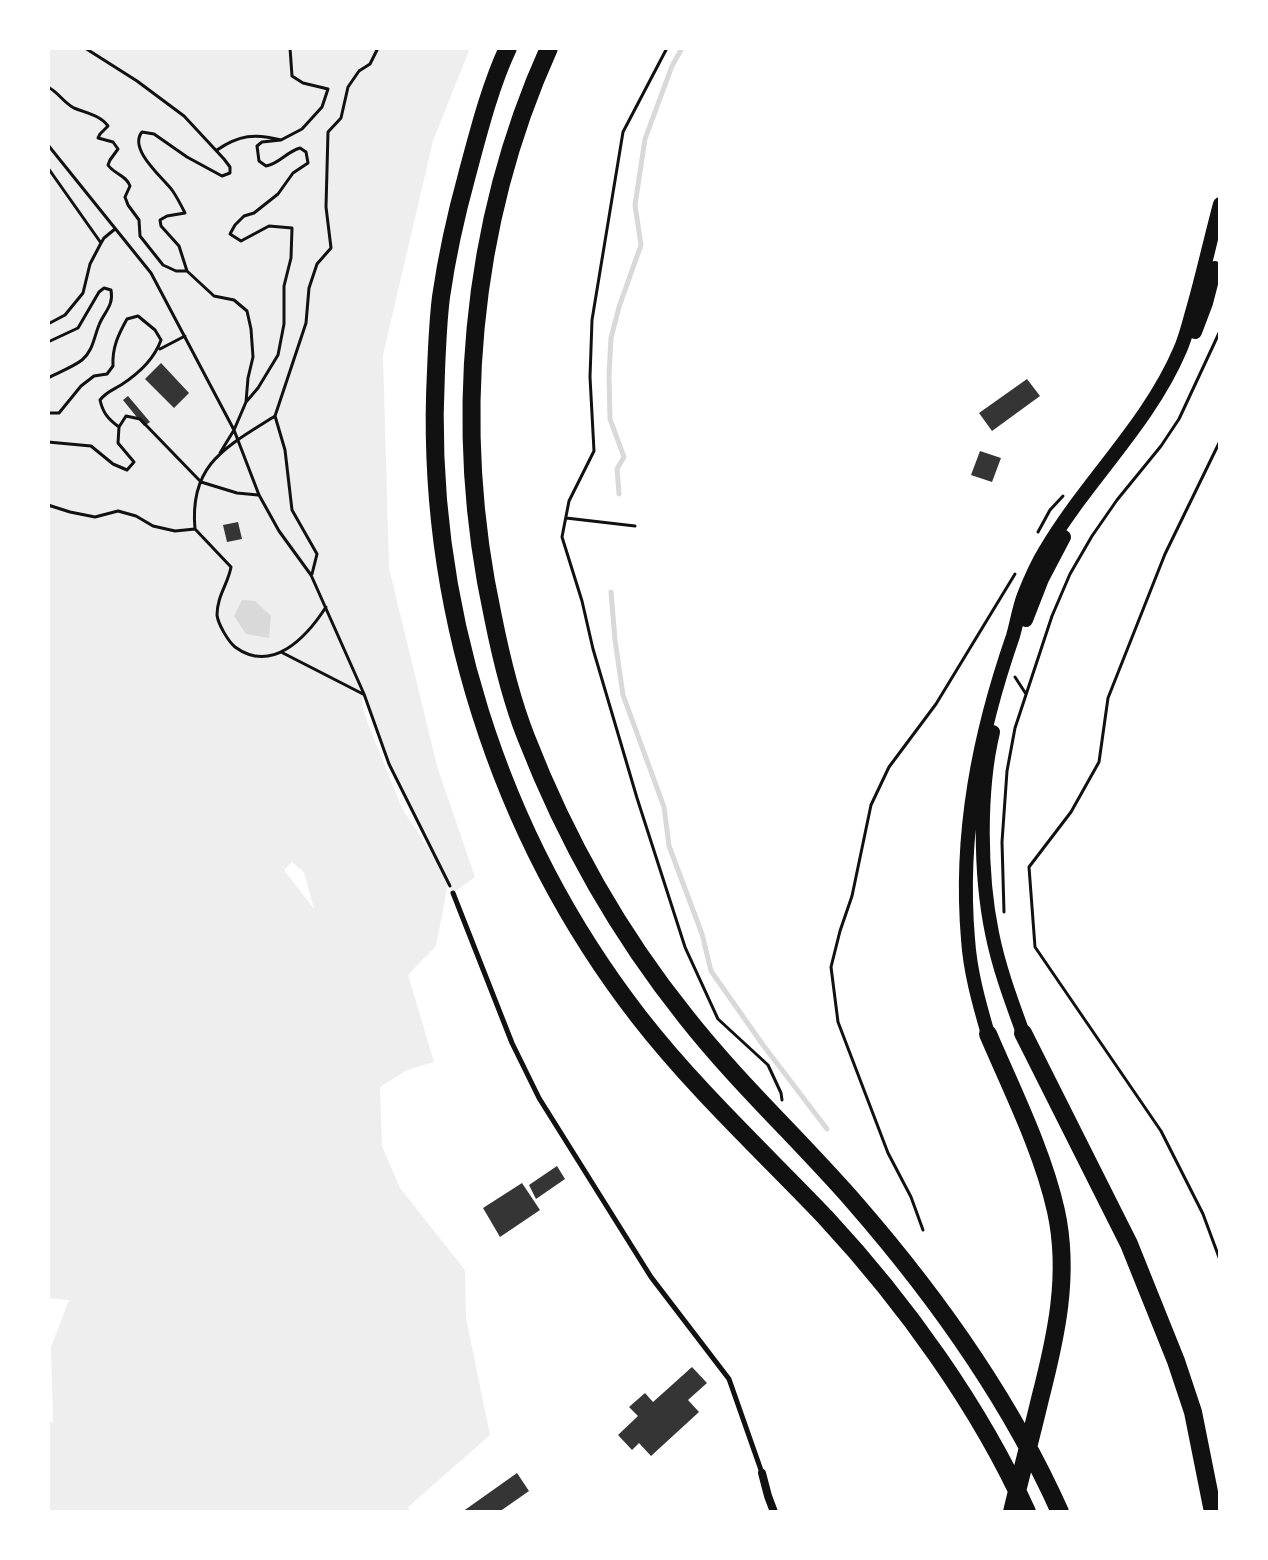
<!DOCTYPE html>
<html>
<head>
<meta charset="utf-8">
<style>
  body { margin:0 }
  #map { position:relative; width:1268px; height:1560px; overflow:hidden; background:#fff; font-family:"Nunito Sans",sans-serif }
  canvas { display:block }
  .frame { position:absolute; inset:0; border:50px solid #fff; pointer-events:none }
</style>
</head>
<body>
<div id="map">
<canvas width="1268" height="1560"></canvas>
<div class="frame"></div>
</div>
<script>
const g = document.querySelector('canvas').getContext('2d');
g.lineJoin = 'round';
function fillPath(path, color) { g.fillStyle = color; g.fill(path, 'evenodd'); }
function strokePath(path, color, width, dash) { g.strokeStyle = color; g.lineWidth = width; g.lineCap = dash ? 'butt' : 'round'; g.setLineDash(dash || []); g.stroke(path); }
const green = new Path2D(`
  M48,48H470L433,141L383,355L389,568L437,766L475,877L453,893L448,884L436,946L408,975L434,1062L407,1070L380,1087L382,1146L400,1188L465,1270L466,1318L490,1435L408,1507L410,1512H48V1421L53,1422L51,1347L69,1300L48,1298ZM363,696L389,764L435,859L402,808L370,729L362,706ZM292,862L304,872L314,909L284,870Z`);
const water = new Path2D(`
  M242,600L255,601L271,616L269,638L246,634L234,616Z`);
const stream = new Path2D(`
  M619,494L617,469L624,457L610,419L609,375L611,338L619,307L641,245L635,205L645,139L672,66L682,48
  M611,592L615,640L623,695L664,807L669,846L702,934L711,971L763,1045L827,1129`);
const building = new Path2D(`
  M161,363L189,393L174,408L145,379Z
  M1027,379L1040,396L992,431L979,413Z
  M128,396L150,422L144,426L123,400Z
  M980,451L1001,458L992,482L971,475Z
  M238,522L242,539L227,542L223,525Z
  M557,1166L565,1179L536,1199L529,1185Z
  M522,1183L540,1210L500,1237L483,1208Z
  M692,1367L707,1383L688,1400L699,1412L651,1456L639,1443L632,1450L618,1435L638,1416L629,1407L645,1393L653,1402Z
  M517,1473L529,1491L499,1512H462Z`);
const path = new Path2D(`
  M85,48L137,81L184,116L224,159L230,167V173L222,176L187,157L154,134L142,132C128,149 162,177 172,190C177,197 181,205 185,213L167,216L160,220L161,226L179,246L187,271
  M667,48L623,132L592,320L590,377L594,451L569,501L562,537L582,601L593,649L637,798L685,947L718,1019L768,1065L781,1093L782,1100
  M48,87C58,92 64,103 74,108C86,113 100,115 108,126L100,134L98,138L113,142L118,149L110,160L108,165C114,174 126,175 130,186L125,197L128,205L139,220L140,236L163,265L176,271H187L214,296L234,300L247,311L251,329L253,357L248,378L246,402L234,430L220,453
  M281,140L302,129L322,107L328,89L303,83L292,76L290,48
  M48,145L151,273L234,430L259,495L279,531L311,575L364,694L389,764L450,886
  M217,150C239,135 255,133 281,140L262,142L257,146L259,161L266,166C279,164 286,152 300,148L306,152L308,163L293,173L278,194L254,213L244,216L235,225L230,234L241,241L269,226L292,228L291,258L284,286V324L278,355L258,388L246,402
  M48,168L101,243L90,264L83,293L65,315L48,324
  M101,243L104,238L115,229
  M48,342L78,328L99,292L104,288L111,290C114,306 104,312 99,325C94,337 93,351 82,360C73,367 59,372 48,378
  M160,349L185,336
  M48,413H59L81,386L94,376L107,374L113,366C112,348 118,335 127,319L138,316L155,330L161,340C154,360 138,374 121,385C113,390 106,392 100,400C103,413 108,419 119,427
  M1220,441L1165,554L1108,698L1099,762L1071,812L1029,867L1035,947L1161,1131L1203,1214L1220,1260
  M48,442L91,446L113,464L127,470L134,462L118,443L119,427L126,416L140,419L201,482L237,493L258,495
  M48,505L70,512L95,517L118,511L136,516L153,526L175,531L195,529L231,567C228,584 217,596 217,615C218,624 228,641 235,647C272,674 306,638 326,607
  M566,518L635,526
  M195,529C189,464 226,447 275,416
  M1038,532L1050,510L1063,496
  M312,574L317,554L292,510L285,450L275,416L306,323L309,288L317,264L331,248L326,207L328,132L341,118L348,87L359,71L370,64L378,48
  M281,652L363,694
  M1015,677L1026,694
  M1004,912L1002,842L1007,771L1015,728L1052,616L1070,574L1092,536L1117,500L1161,446L1179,419L1220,331
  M923,1230L911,1197L888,1153L838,1022L831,967L840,931L852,896L871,805L889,767L936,704L1015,574`);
const service = new Path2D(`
  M453,893L512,1043L539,1098L651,1277L729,1379L762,1473`);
const minor = new Path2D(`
  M762,1473L768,1496L774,1512`);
const secondary = new Path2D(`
  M1195,332L1206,303L1215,268
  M1026,620L1042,579L1064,537
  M993,732C979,790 980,875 992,933C999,968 1011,1000 1023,1033
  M988,1034C979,1003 970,971 968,939C959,834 979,734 1013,636C1017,622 1019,608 1024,595C1030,580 1037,564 1045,551C1086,481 1148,425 1180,350C1185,339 1188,327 1191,316C1202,279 1210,241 1220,204`);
const motorway = new Path2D(`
  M508,48C490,86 478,134 467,175C456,215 447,255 441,297C438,321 437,346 436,371C424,601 498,835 639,1017C695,1089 763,1152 826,1218C904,1302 980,1407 1027,1512
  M549,48C469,225 452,428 493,617C501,657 511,699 526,737C566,840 617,931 686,1017C738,1083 799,1139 854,1202C936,1296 1009,1398 1060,1512
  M1023,1033L1129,1244L1176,1361L1193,1412L1213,1512
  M988,1034C1012,1090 1043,1152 1056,1211C1070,1275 1056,1337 1040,1399C1031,1437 1021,1474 1012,1512`);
fillPath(green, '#eee');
fillPath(water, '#d9d9d9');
strokePath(stream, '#d9d9d9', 5);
fillPath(building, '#353535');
strokePath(path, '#111', 3);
strokePath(service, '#111', 5);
strokePath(minor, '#111', 8);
strokePath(secondary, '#111', 14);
strokePath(motorway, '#111', 18);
</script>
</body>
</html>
